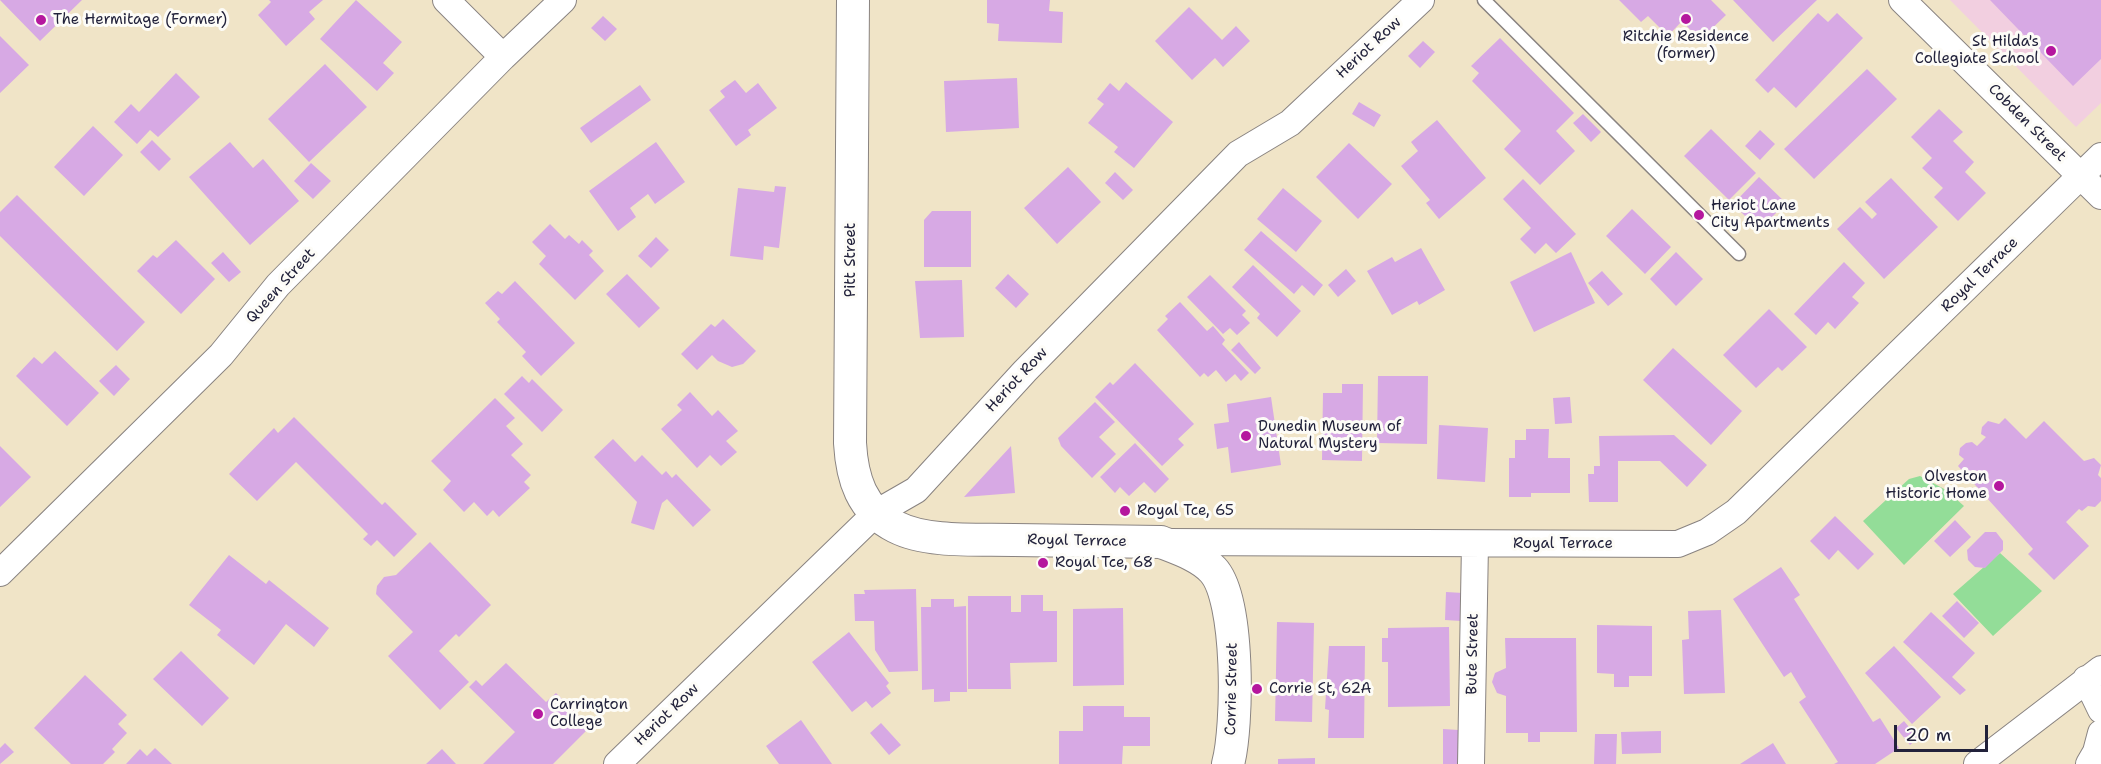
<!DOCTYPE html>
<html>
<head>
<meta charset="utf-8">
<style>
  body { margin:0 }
  #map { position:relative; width:2101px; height:764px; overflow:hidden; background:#f0e4c7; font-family:"Shantell Sans",sans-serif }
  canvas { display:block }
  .scale { position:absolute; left:1894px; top:725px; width:94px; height:27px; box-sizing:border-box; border:3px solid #22223b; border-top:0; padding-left:8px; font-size:18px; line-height:21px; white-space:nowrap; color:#22223b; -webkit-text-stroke:4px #fdfcf7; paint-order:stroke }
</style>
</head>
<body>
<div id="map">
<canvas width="2101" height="764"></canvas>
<div class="scale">20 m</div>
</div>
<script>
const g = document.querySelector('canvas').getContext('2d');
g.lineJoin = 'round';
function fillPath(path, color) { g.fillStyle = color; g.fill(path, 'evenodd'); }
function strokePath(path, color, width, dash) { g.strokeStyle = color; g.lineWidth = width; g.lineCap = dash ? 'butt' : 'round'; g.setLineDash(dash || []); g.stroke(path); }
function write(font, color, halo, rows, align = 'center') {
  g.font = font + ' "Shantell Sans",sans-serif'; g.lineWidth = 6; g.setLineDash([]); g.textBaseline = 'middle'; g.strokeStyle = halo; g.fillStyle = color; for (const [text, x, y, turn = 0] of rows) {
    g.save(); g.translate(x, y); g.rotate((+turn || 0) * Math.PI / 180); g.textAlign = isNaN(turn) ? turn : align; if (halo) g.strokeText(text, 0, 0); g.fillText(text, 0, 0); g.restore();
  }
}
const built = new Path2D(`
  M1950,0H2101V103L2076,127Z`);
const green = new Path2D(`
  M1920,476L1946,490L1964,506L1904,565L1863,521L1909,479Z
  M2000,553L2042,591L1993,636L1953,594Z`);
const building = new Path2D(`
  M0,0H82L40,41Z
  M269,0H323L309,12L315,19L286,46L258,15L271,2Z
  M356,0L402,42L383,63L394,73L377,91L320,39Z
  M987,0H1050L1049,11L1063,12L1062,43L998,41L999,24L987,23Z
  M1619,0H1711L1726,15L1700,40L1682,21L1668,36L1648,16L1641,22Z
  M1733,0H1817L1773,42Z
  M1990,0H2101V59L2073,86Z
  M1189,7L1222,40L1236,26L1250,41L1223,67L1215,58L1192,80L1155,41Z
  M1818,13L1828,22L1837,13L1863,38L1796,108L1774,87L1768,93L1755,80Z
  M603,16L617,29L605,41L591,28Z
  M0,36L29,65L0,93Z
  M1500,38L1574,113L1556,131L1575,151L1540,185L1504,149L1521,131L1472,81L1479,73L1471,66Z
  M1423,41L1435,52L1420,68L1408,56Z
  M325,64L367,107L309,162L268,119Z
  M1867,69L1897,99L1814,179L1784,149Z
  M176,73L200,97L158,137L150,130L137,144L114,122L131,104L139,112Z
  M1017,78L1019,128L946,132L944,81Z
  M735,80L746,93L758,83L777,108L748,130L751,135L736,146L709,110L725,97L720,91Z
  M1126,82L1173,122L1134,168L1114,152L1118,147L1088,123L1104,104L1097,99L1110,83L1119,91Z
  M640,85L651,100L591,143L580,128Z
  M1359,102L1381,115L1374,127L1352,114Z
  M1939,109L1963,132L1953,141L1974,162L1965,172L1986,193L1958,221L1934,197L1943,188L1922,168L1932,158L1911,137Z
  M1583,114L1601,132L1591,142L1573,123Z
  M1437,120L1486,178L1439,219L1426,203L1430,200L1401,166L1418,151L1411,142Z
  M93,126L123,155L84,196L54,167Z
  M1711,129L1756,173L1729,200L1684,156Z
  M1760,130L1775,144L1760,160L1745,146Z
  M152,140L171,159L159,171L140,152Z
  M230,142L253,168L263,159L299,201L250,245L189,177Z
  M656,142L685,182L655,204L648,194L630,208L636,217L618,231L589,191Z
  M1349,143L1392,184L1358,219L1316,177Z
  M311,163L331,181L313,199L294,181Z
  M1068,167L1101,202L1057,244L1024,208Z
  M1115,172L1133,190L1123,200L1105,183Z
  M1759,177L1786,203L1759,230L1733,204Z
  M1891,178L1938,227L1884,279L1837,229L1860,207L1872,219L1877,214L1865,202Z
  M1523,179L1576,234L1556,253L1546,243L1535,254L1520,239L1531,228L1503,199Z
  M775,186L786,187L779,248L764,246L763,260L730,256L738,188L774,192Z
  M1283,188L1322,221L1296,252L1257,219Z
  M17,195L145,322L117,351L0,236V212Z
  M1632,209L1671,247L1645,274L1606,236Z
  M932,211H971V267H924V220Z
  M550,224L565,239L569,235L579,244L582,240L593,251L589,255L604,271L575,300L539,264L546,256L532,242Z
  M1261,231L1323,285L1314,296L1302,285L1294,294L1244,250Z
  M656,237L669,250L651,268L638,256Z
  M176,240L215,279L181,314L137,271L153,255L157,258Z
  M1421,248L1445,290L1419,305L1417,301L1392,315L1367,271L1392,257L1395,262Z
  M223,252L241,272L229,282L211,263Z
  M1571,252L1595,303L1534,332L1510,282Z
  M1676,252L1703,279L1676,306L1650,279Z
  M1844,262L1865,283L1852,297L1859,303L1835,329L1828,322L1816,335L1794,314Z
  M1253,265L1301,311L1277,337L1257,318L1260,314L1232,287Z
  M1346,269L1356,281L1338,297L1328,285Z
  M1602,271L1623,294L1608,306L1588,283Z
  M627,274L660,308L639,328L606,294Z
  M1008,274L1029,294L1016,308L995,288Z
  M1210,275L1246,311L1242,315L1250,323L1237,335L1230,328L1223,334L1187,297Z
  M962,280L964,337L920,338L915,281Z
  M515,281L575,343L541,376L522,356L526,352L497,322L500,319L485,303L498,291L502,294Z
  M1180,302L1207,331L1213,326L1225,340L1222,344L1249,373L1241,381L1235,374L1226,382L1216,370L1208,377L1204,373L1200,377L1157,330L1168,319L1165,316Z
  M1769,309L1807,347L1782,371L1778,367L1756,388L1723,355Z
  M723,319L756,351L743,364L732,367L718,361L712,355L697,370L681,354L711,324L715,327Z
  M1239,342L1261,368L1255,374L1231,350Z
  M1673,348L1742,411L1711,445L1643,380Z
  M55,351L99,393L67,426L16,376L34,357L42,364Z
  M1135,363L1194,424L1178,439L1184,445L1162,466L1095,397L1110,382L1113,385Z
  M116,365L130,379L114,396L99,381Z
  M522,376L529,383L532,379L563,410L542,432L504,394Z
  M1378,376H1428L1427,444L1377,443Z
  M1342,384H1363L1362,461L1322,460L1323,393H1342Z
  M690,392L712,416L718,410L738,431L726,441L737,452L721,466L710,455L697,468L661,429L682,410L677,405Z
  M1271,397L1281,465L1231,473L1228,447L1217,449L1214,424L1229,422L1227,404Z
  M1570,397L1572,423L1555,424L1553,398Z
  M495,398L515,418L506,426L523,444L511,455L531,475L524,482L530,488L499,517L493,510L487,516L474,502L464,512L443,490L451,481L431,461Z
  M1095,402L1115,422L1099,437L1116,454L1092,478L1061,446L1058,438Z
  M294,417L382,505L385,502L417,534L394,557L377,540L371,546L363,539L368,534L296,462L257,501L229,474L274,428L278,433Z
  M2005,418L2026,439L2044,421L2084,461L2094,458L2101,465L2098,475L2101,478V501L2095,507L2088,506L2082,511L2079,509L2066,522L2089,546L2054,580L2028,554L2033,549L1958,466L1964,459L1959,455L1960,448L1966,443L1972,442L1977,446L1986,437L1981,434L1982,427L1988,421L1999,424Z
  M1439,425L1488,428L1485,482L1437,479Z
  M1526,429H1549L1548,458H1570V493H1531V497H1509V458H1515V440H1526Z
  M1674,435L1707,465L1687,487L1660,461H1618V502H1589L1588,474H1594V466H1600L1599,436Z
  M613,439L635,462L642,455L662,475L666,471L672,478L676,474L711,510L693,527L667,499L662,503L654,530L631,523L637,502L594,457Z
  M1135,443L1169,479L1155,493L1144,482L1129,496L1120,487L1115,493L1100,477Z
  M0,446L31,477L0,507Z
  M1011,446L1015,493L964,497Z
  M1835,516L1874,554L1858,570L1838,550L1829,560L1810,541Z
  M1955,520L1971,537L1950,557L1934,541Z
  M1985,532H1996L2003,541V550L1985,568L1975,567L1968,560L1967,550Z
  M430,542L491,605L459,637L456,634L439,651L469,682L440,710L388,656L413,632L376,594L377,586L384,577L396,575Z
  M229,555L266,584L269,580L329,628L314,647L286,624L254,665L217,635L221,630L189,605Z
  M1781,567L1800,595L1794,599L1873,722L1880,718L1899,748L1875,764H1834L1838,762L1799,702L1806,697L1791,672L1784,677L1733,599Z
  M916,589L918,671L889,672L875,650L874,621H855L854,594H865L864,590Z
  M1446,592L1463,593L1461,621L1445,620Z
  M1021,595H1043V611H1057V662L1010,663L1011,689H968V596H1011V612H1021Z
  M931,599H954V607L966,606L967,692H950V701L934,702V689L922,690L921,607H931Z
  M1957,601L1979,623L1964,638L1942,616Z
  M1123,608L1124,685L1073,686V609Z
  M1721,610L1725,693L1684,694L1682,640L1689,639L1688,611Z
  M1931,612L1975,653L1952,677L1966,690L1960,695L1903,642Z
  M1277,622L1314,623L1312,722L1275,721Z
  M1597,625L1652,626V676H1629V687H1614V674L1597,673Z
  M1449,627L1450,706L1388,707V662H1382V638H1388V628Z
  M849,632L889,683L886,686L891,693L872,708L866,701L852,712L812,662Z
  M1505,638H1576L1577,732H1540V742H1528V733H1506V696L1497,693L1492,682L1495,673L1506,668Z
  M1329,646H1365L1364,738H1328L1329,710L1325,709Z
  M1894,646L1941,697L1912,724L1865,673Z
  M181,651L229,698L202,726L153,679Z
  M506,663L546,702L556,693L590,727L553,764H483L515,732L469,687L476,680L482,686Z
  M85,675L127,715L118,724L127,733L112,749L115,752L103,764H71L34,728Z
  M1083,706H1124V717H1150V746H1123L1122,764H1059V731H1083Z
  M801,720L832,764H779L766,746Z
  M1904,721L1918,738L1910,745L1896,728Z
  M881,723L901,745L889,755L870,733Z
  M1443,729L1459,730V764H1443Z
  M1661,731V753L1622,754L1621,732Z
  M1595,734H1617L1616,764H1594Z
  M5,743L14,752L0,764V748Z
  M1773,743L1786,764H1740Z
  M155,748L172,764H126L140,749L147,756Z
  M442,749L456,764H426Z
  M1315,758V764H1278V759Z`);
const service = new Path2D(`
  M1484,0L1739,254`);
const minor = new Path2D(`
  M446,0L503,57
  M1902,0L2101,196
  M1166,542L1678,544L1707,532L1736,512L2101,156
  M0,573L221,355L278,285L503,57L563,0
  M2086,679L2101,710
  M617,764L876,513L916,490L1025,371L1238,154L1290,123L1421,0
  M1471,764L1475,544
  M1977,764L2101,669
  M2089,764L2096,752L2101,733`);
const tertiary = new Path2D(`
  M853,0L850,443C852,478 861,510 896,527C927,543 979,539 1014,540C1063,541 1112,541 1161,542C1179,549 1200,556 1213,570C1240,599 1238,727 1228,764`);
const markers = [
  [1686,19,6,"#b5179e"],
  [41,20,6,"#b5179e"],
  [2051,51,6,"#b5179e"],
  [1699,215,6,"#b5179e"],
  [1246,436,6,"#b5179e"],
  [1999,486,6,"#b5179e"],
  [1125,511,6,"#b5179e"],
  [1043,563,6,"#b5179e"],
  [1257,689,6,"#b5179e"],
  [538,714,6,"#b5179e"]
];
const poiNames = [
  ["The Hermitage (Former)",53,20],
  ["Ritchie Residence",1686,37,"center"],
  ["(former)",1686,54,"center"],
  ["St Hilda's",2039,42,"right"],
  ["Collegiate School",2039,59,"right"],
  ["Heriot Lane",1711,206],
  ["City Apartments",1711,223],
  ["Dunedin Museum of",1258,427],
  ["Natural Mystery",1258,444],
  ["Olveston",1987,477,"right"],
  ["Historic Home",1987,494,"right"],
  ["Royal Tce, 65",1137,511],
  ["Royal Tce, 68",1055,563],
  ["Corrie St, 62A",1269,689],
  ["Carrington",550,705],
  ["College",550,722]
];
const streetNames = [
  ["Heriot Row",1369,48,-43],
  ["Cobden Street",2027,123,45],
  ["Pitt Street",851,260,-90],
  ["Royal Terrace",1980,275,-44],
  ["Queen Street",281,286,-48],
  ["Heriot Row",1017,380,-47],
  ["Royal Terrace",1077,541,1],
  ["Royal Terrace",1563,544],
  ["Bute Street",1473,654,-89],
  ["Corrie Street",1232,689,-89],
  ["Heriot Row",667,715,-44]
];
fillPath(built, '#f2cfe0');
fillPath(green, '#93dd98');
fillPath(building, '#d7a9e4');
strokePath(service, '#898381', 15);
strokePath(minor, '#898381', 28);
strokePath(tertiary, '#898381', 34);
strokePath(service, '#fff', 12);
strokePath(minor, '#fff', 26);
strokePath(tertiary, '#fff', 32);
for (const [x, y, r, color] of markers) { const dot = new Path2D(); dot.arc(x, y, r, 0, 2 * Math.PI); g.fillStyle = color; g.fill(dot); strokePath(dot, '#fdfcf7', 2); }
write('15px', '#22223b', '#fdfcf7', poiNames, 'left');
write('15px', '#22223b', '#fdfcf7', streetNames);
</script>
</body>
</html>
